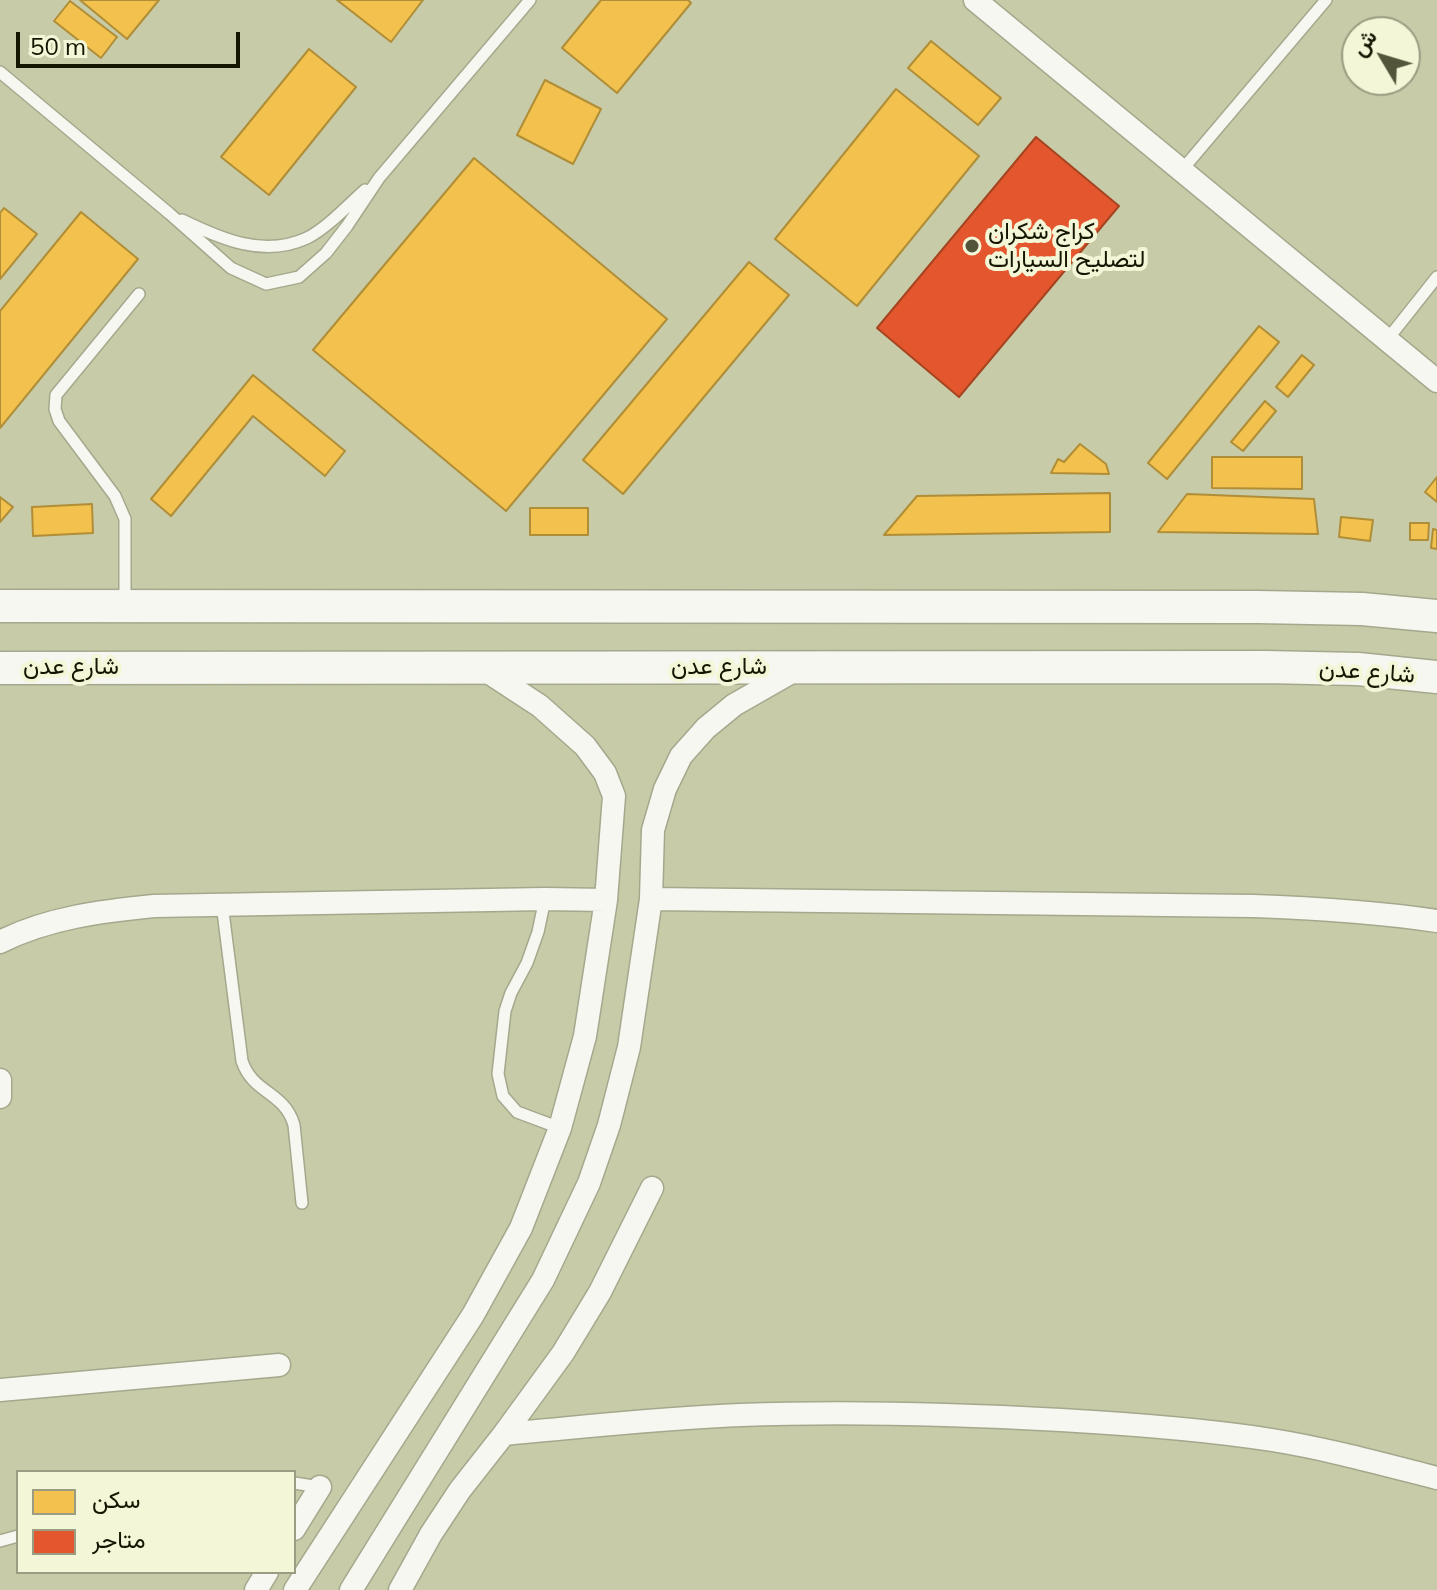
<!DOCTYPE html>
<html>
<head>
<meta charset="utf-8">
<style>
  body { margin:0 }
  #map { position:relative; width:1437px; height:1590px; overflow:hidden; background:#c7cba8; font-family:Mulish,Vazirmatn,sans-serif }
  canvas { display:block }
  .legend { position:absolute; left:16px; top:1470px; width:280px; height:104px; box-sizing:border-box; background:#f3f7d8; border:2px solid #9a9d82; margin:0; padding:10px 14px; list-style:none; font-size:24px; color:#151601 }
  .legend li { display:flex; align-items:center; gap:16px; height:40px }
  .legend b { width:40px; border:2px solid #9a9d82 }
  .north { position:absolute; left:1341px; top:16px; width:80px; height:80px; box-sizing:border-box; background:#f3f7d8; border:2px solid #9a9d82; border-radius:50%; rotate:308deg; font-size:22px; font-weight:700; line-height:32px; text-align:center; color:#151601 }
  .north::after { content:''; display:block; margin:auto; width:28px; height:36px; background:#53553b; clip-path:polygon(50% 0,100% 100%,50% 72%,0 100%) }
  .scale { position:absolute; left:16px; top:32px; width:224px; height:36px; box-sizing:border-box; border:4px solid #151601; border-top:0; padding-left:10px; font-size:24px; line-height:28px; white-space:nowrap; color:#151601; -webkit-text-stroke:6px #f3f7d8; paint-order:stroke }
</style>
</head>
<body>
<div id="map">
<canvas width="1437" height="1590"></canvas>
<ul class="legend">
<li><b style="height:22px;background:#f2c14e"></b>سكن</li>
<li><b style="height:22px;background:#e4572e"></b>متاجر</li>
</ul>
<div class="north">ش</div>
<div class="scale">50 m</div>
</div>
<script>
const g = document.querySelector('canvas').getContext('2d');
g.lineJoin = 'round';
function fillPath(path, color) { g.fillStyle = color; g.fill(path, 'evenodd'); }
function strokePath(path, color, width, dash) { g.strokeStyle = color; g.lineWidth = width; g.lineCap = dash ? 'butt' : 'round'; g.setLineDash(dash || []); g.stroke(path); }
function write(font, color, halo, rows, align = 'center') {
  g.font = font + ' Mulish,Vazirmatn,sans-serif'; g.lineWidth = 8; g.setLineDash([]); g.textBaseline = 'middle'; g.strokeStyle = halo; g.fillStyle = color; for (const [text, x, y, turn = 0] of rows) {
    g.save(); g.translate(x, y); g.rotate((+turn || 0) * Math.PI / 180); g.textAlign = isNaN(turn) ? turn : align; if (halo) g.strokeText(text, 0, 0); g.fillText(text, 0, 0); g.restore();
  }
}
const homes = new Path2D(`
  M80,0H159L127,39Z
  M337,0H423L391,42Z
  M601,0H688L691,3L617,93L562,48Z
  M70,1L117,37L101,58L54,21Z
  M931,41L1001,98L978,125L908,68Z
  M309,49L356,87L269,195L221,157Z
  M545,80L601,109L573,164L517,135Z
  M896,89L979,156L857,306L775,239Z
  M474,158L667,319L506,511L313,350Z
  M4,208L37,234L0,279V213Z
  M81,212L138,259L0,428V311Z
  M749,262L789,295L623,494L583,460Z
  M1259,326L1279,342L1167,479L1148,463Z
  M1302,355L1314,365L1288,397L1276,387Z
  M253,375L345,451L325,476L253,416L171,516L151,499Z
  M1265,401L1276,411L1243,451L1231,442Z
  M1080,444L1106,464L1109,474L1051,473L1058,459L1064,462Z
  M1212,457H1302V489L1212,488Z
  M1437,477V502L1425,492Z
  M1110,493V532L884,535L917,496Z
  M1187,494L1314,499L1318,534L1158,532Z
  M0,497L13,507L0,522Z
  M92,504L93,533L33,536L32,507Z
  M530,508H588V535H530Z
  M1341,517L1373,520L1370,541L1339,537Z
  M1410,523H1429L1428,540H1410Z
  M1433,529L1437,530V549L1431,548Z`);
const shops = new Path2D(`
  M1036,137L1119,206L959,397L877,328Z`);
const lane = new Path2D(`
  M0,72L170,214L231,268L266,284L299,277L326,253L347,226L379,178L530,0
  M1182,170L1326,0
  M182,220C221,239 264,258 307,238C327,228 348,205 365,190
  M1387,340L1437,277
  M125,602V519L115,496L59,421L55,409L56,395L139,294
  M545,899L538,932L527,963L511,993L505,1011L498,1074L503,1096L517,1112L560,1128
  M222,904L242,1061C253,1094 284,1091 294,1125L302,1203
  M294,1483L320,1487
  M0,1541L18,1536`);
const street = new Path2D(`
  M975,0L1437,381
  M651,899L1253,906C1315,908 1376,912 1437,921
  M0,942C47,918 102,911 154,906L545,899L606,900
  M0,1080V1097
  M0,1390L279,1365
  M504,1434C583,1427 661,1418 740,1415C847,1411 954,1414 1061,1420C1131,1424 1202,1429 1272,1440C1328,1449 1382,1464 1437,1478
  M294,1529L320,1487
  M256,1590L267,1572
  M295,1590L473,1315L521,1228L560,1128L585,1036L606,900L614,796L605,773L585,746L540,706L482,668
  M351,1590L543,1280L589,1183L609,1125L629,1047L651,899L653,830L665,789L681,756L706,728L734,705L797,669
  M400,1590L431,1534L460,1490L504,1434L563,1353L600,1292L652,1188`);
const secondary = new Path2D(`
  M0,606L1258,607L1362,609L1437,616
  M0,668L1265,667L1358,669L1437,677`);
const markers = [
  [972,246,8,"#53553b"]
];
const poiNames = [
  ["كراج شكران",988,232],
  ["لتصليح السيارات",988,260]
];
const streetNames = [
  ["شارع عدن",71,667],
  ["شارع عدن",719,667],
  ["شارع عدن",1367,672,4]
];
fillPath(homes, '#f2c14e');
strokePath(homes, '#b08e37', 2);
fillPath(shops, '#e4572e');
strokePath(shops, '#a64420', 2);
strokePath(lane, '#a5a88c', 14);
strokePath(street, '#a5a88c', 25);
strokePath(secondary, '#a5a88c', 35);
strokePath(lane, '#f7f7f2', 11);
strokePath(street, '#f7f7f2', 22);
strokePath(secondary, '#f7f7f2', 32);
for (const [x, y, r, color] of markers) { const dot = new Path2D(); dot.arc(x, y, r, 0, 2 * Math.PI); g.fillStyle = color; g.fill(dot); strokePath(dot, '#f3f7d8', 3); }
write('24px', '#151601', '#f3f7d8', poiNames, 'left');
write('24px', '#151601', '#f3f7d8', streetNames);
</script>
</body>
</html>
